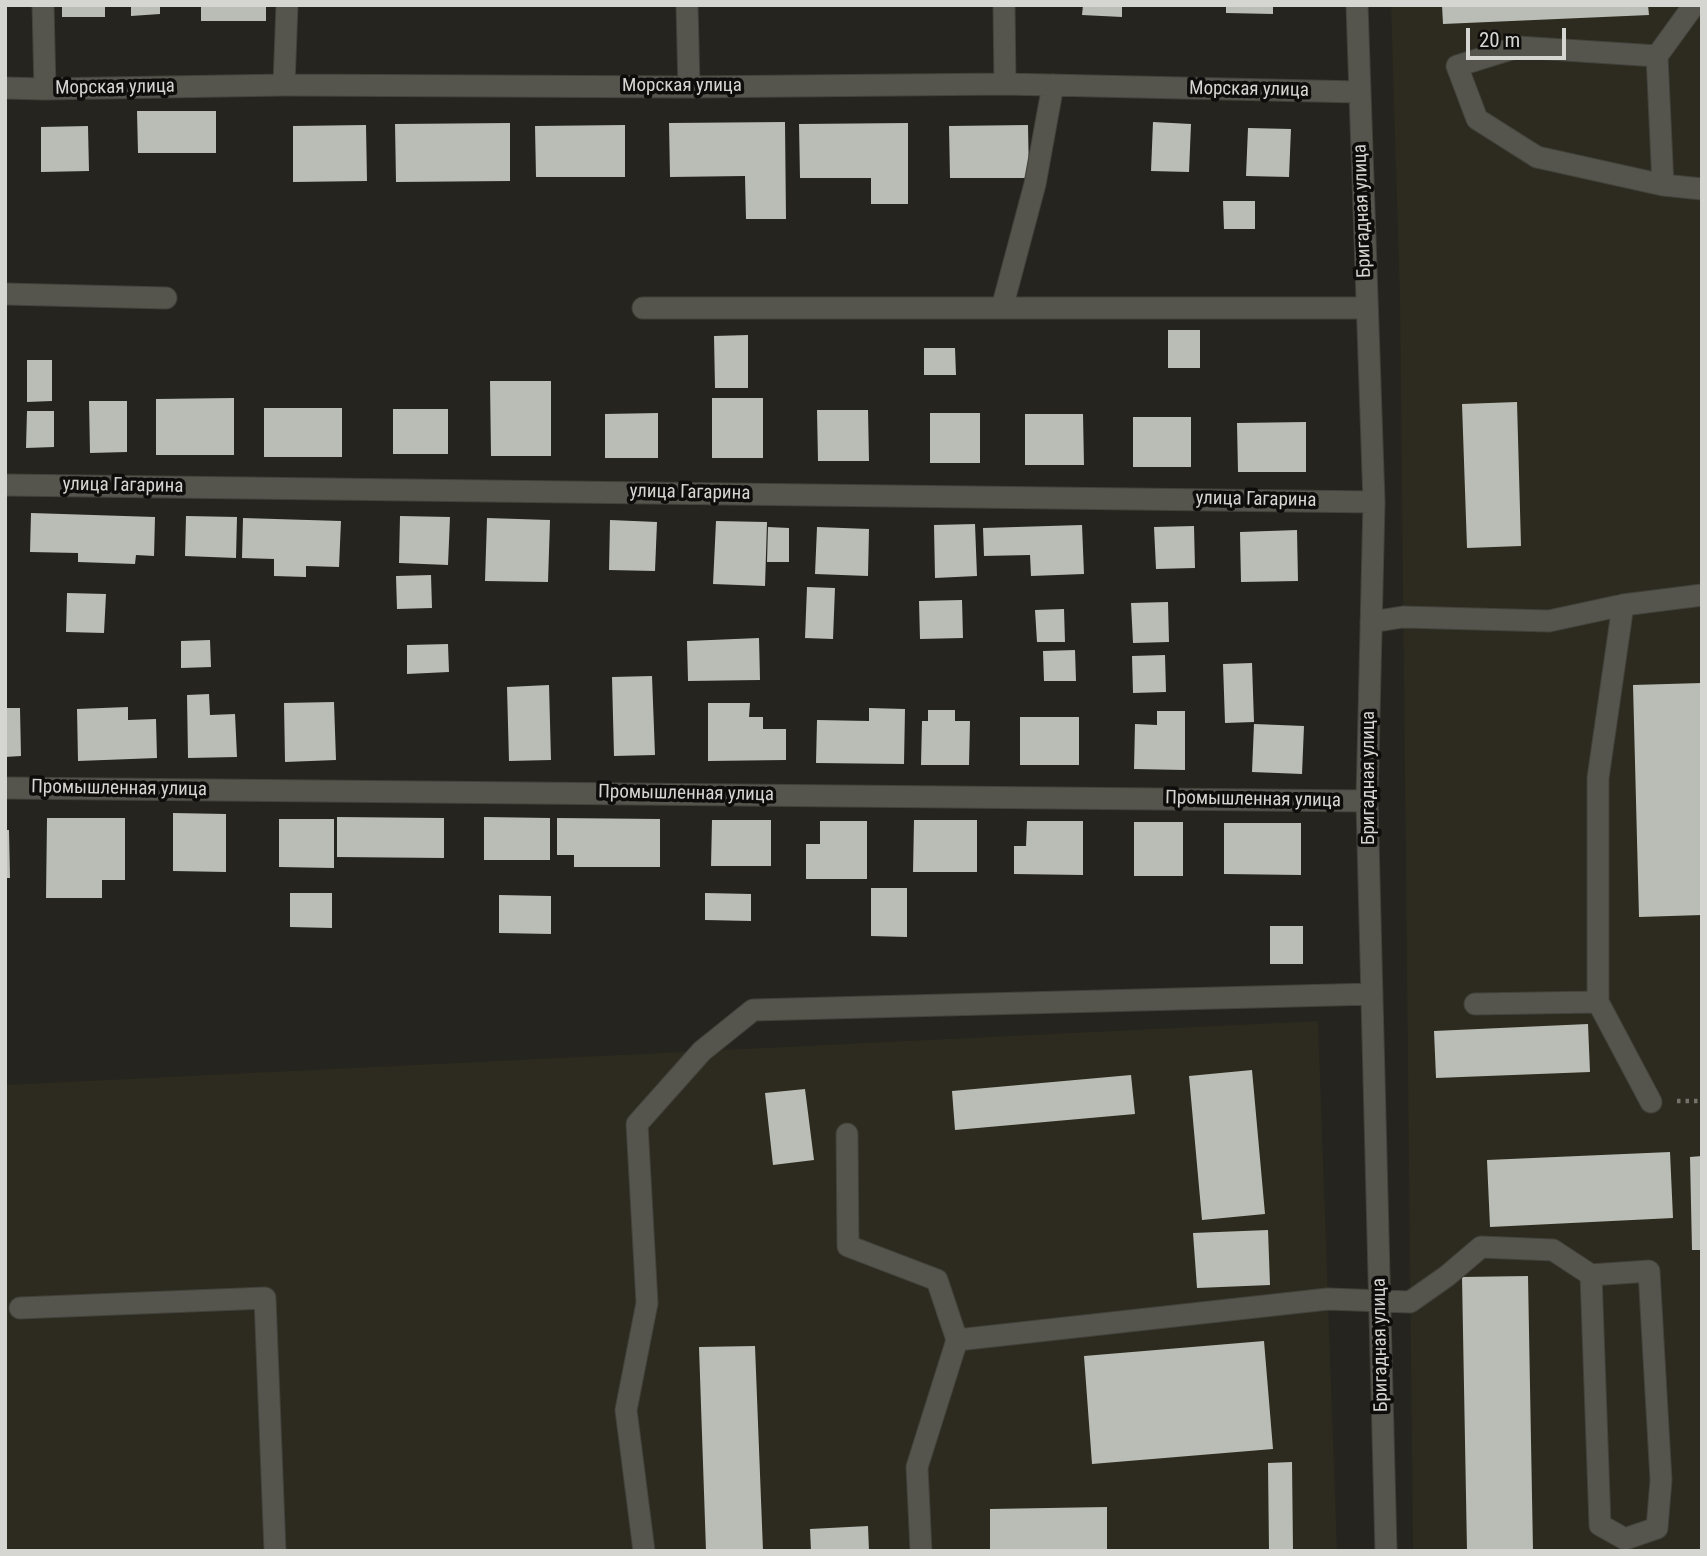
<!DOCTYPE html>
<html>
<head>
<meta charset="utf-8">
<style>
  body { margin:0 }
  #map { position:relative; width:1707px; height:1556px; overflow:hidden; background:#25241e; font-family:"Roboto Condensed",sans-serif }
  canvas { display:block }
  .frame { position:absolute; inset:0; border:7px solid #d5d5d1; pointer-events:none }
  .scale { position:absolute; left:1466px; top:28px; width:100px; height:32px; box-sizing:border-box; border:4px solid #d5d5d1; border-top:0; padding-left:9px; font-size:21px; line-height:24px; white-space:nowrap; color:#d5d5d1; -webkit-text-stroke:5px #0e0d0b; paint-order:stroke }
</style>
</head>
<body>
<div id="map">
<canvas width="1707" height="1556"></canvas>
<div class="frame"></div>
<div class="scale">20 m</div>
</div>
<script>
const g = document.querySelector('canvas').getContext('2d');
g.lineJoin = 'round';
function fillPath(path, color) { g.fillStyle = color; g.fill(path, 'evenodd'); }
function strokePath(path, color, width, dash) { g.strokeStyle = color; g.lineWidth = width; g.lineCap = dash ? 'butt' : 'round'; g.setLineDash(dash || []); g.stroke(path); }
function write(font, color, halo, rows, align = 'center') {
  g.font = font + ' "Roboto Condensed",sans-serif'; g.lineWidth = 7; g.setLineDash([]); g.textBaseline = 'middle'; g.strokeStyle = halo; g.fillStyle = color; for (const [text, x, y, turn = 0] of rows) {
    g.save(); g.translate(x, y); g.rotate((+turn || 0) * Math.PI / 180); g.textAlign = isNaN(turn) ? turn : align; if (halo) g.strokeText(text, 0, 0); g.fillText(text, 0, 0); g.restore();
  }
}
const built = new Path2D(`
  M1391,5H1702V1551H1413L1400,299Z
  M1318,1021L1337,1551H5V1085Z`);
const building = new Path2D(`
  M62,5H105V17H62Z
  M131,5H160V14L131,16Z
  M201,5H266V21H201Z
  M1083,5H1122V17L1082,15Z
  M1226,5H1273V14L1226,13Z
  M1442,5H1648L1649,15L1443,24Z
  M137,111H216V153H138Z
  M785,122L786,219H746L745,176L670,177L669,123Z
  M1153,122L1191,124L1189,172L1151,171Z
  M510,123V181L396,182L395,124Z
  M908,123V204H871V178H800L799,124Z
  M366,125L367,181L293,182V126Z
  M625,125V177H536L535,126Z
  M1028,125L1029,178H950L949,126Z
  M88,126L89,171L41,172V127Z
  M1248,128L1291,129L1289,177L1246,176Z
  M1223,201H1255V229H1224Z
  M1168,330H1200V368H1168Z
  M748,335V388H715L714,336Z
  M924,348H955L956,375H924Z
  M27,360H52V401L27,402Z
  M490,381H551V456H491Z
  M234,398V455H156V399Z
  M712,398H763V458H712Z
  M89,401H127V452L90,453Z
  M1517,402L1521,546L1467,548L1462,404Z
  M264,408H342V457H264Z
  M393,409H448V454H393Z
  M817,410H868L869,461H818Z
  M27,411H54V447L26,448Z
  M658,413V458H605V414Z
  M930,413H980V463H930Z
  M1025,414H1083L1084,465H1025Z
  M1133,417H1191V467H1133Z
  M1306,422V472H1238L1237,423Z
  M31,513L155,517L154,556L136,555L135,564L78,562V553L30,552Z
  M186,516L237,517L236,558L185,556Z
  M400,516L450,517L448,565L399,563Z
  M243,518L341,521L339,567L306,566V577L274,576V559L242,558Z
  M487,518L550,520L548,582L485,581Z
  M610,520L657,522L655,571L609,570Z
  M716,521L767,522L765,586L713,584Z
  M975,524L977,576L935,578L934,525Z
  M1082,525L1084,574L1031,576L1030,555L984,556L983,528Z
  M1194,526L1195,568L1156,569L1154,527Z
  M768,527L789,528V562H767Z
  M817,527L869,529L868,576L815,574Z
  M1297,530L1298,581L1241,582L1240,532Z
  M431,575L432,608L397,609L396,576Z
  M807,587L835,588L833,639L805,638Z
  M67,593L106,594L104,633L66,632Z
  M962,600L963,638L920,639L919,601Z
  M1168,602L1169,642L1133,643L1131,603Z
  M1064,609L1065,642H1037L1035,610Z
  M759,638L760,680L688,681L687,641Z
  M210,640L211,667L181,668V641Z
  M448,644L449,672L407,674V645Z
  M1075,650L1076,681H1044L1043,651Z
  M1165,655L1166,692L1133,693L1132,656Z
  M1252,663L1254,722L1225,723L1223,664Z
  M652,676L655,755L614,756L612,677Z
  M1702,683V915L1639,917L1633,685Z
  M549,685L551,760L509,761L507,687Z
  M209,694L210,715L235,714L237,757L188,758L187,695Z
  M334,702L336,760L285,762L284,703Z
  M708,703H750L749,717H763V729H786V760L708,761Z
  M128,707V720L156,719L157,758L78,761L77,709Z
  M5,708H20L21,756L5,757Z
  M869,708L905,709L904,764L816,763L817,720L869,721Z
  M928,710H955V721H970L969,765H921L922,721H928Z
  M1157,711H1185V770L1134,769L1135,724L1157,725Z
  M1020,717H1079V765H1020Z
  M1254,724L1304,726L1302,774L1252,772Z
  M173,813L226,814V872L173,871Z
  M337,817L444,818V858L337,857Z
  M484,817L550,818V860H484Z
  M47,818H125V880H102V898H46Z
  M557,818L660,819V867H574V855H557Z
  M279,819H334V868L279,867Z
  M712,820H771V866H711Z
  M914,820H977V872H913Z
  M820,821H867V879H806V844H820Z
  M1027,821H1083V875L1014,874V846H1026Z
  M1134,822H1183V876H1134Z
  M1224,823H1301V875L1224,874Z
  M5,830H9L10,878H5Z
  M871,888H907V937L871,936Z
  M290,893H332V928L290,927Z
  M705,893L751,894V921L705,920Z
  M499,895L551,896V934L499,933Z
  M1270,926H1303V964H1270Z
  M1588,1024L1590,1072L1436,1078L1434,1031Z
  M1252,1070L1265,1214L1202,1220L1189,1076Z
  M1131,1075L1135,1114L955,1130L952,1091Z
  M805,1089L814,1160L773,1165L765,1093Z
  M1670,1152L1673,1218L1490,1227L1487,1160Z
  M1702,1156V1250H1692L1690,1157Z
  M1268,1230L1270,1285L1197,1288L1193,1233Z
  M1528,1276L1533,1551H1467L1462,1277Z
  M1264,1341L1273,1449L1092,1464L1084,1356Z
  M755,1346L763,1551H706L699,1347Z
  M1292,1462L1293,1551H1269L1268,1463Z
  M1107,1507V1551H990V1509Z
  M868,1526L869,1551H811L810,1529Z`);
const path = new Path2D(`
  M1677,1101H1702`);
const minor = new Path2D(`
  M43,5L45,89
  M687,5L689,87
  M1004,5L1005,84
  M1357,5L1374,502L1367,801L1386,1551
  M1694,5L1657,56L1663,185L1702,189
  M1657,56L1518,47L1457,66L1477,119L1537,157L1663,185
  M284,85L287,5
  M5,88L45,89L284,85L689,87L1005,84L1359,92
  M5,294L166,298
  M643,308H1366
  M1002,308L1035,184L1053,85
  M5,485L1374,502
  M1623,605L1598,778V1002L1651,1102
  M1371,622L1403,617L1549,621L1623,605L1702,595
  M5,788L1367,801
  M1475,1004L1598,1002
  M847,1134L848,1246L937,1280L957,1340L1328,1299L1410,1302L1447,1276L1481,1247L1553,1250L1591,1275L1600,1525L1625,1539L1657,1528L1661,1480L1649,1271L1591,1275
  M20,1308L265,1298L275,1551
  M644,1551L626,1410L647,1303L637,1124L702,1051L753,1010L1372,994
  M921,1551L917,1467L957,1340`);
const streetNames = [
  ["Морская улица",682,86],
  ["Морская улица",115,88,-1],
  ["Морская улица",1249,90,1],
  ["Бригадная улица",1363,211,-92],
  ["улица Гагарина",123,486,1],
  ["улица Гагарина",690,493,1],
  ["улица Гагарина",1256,500,1],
  ["Бригадная улица",1369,778,-90],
  ["Промышленная улица",119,789,1],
  ["Промышленная улица",686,794,1],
  ["Промышленная улица",1253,800,1],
  ["Бригадная улица",1381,1345,-91]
];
fillPath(built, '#2d2b1f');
fillPath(building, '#babdb5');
strokePath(minor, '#42423c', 23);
strokePath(path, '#73726d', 4.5, [3.5, 5]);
strokePath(minor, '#55544d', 21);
write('19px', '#d5d5d1', '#0e0d0b', streetNames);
</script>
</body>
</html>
